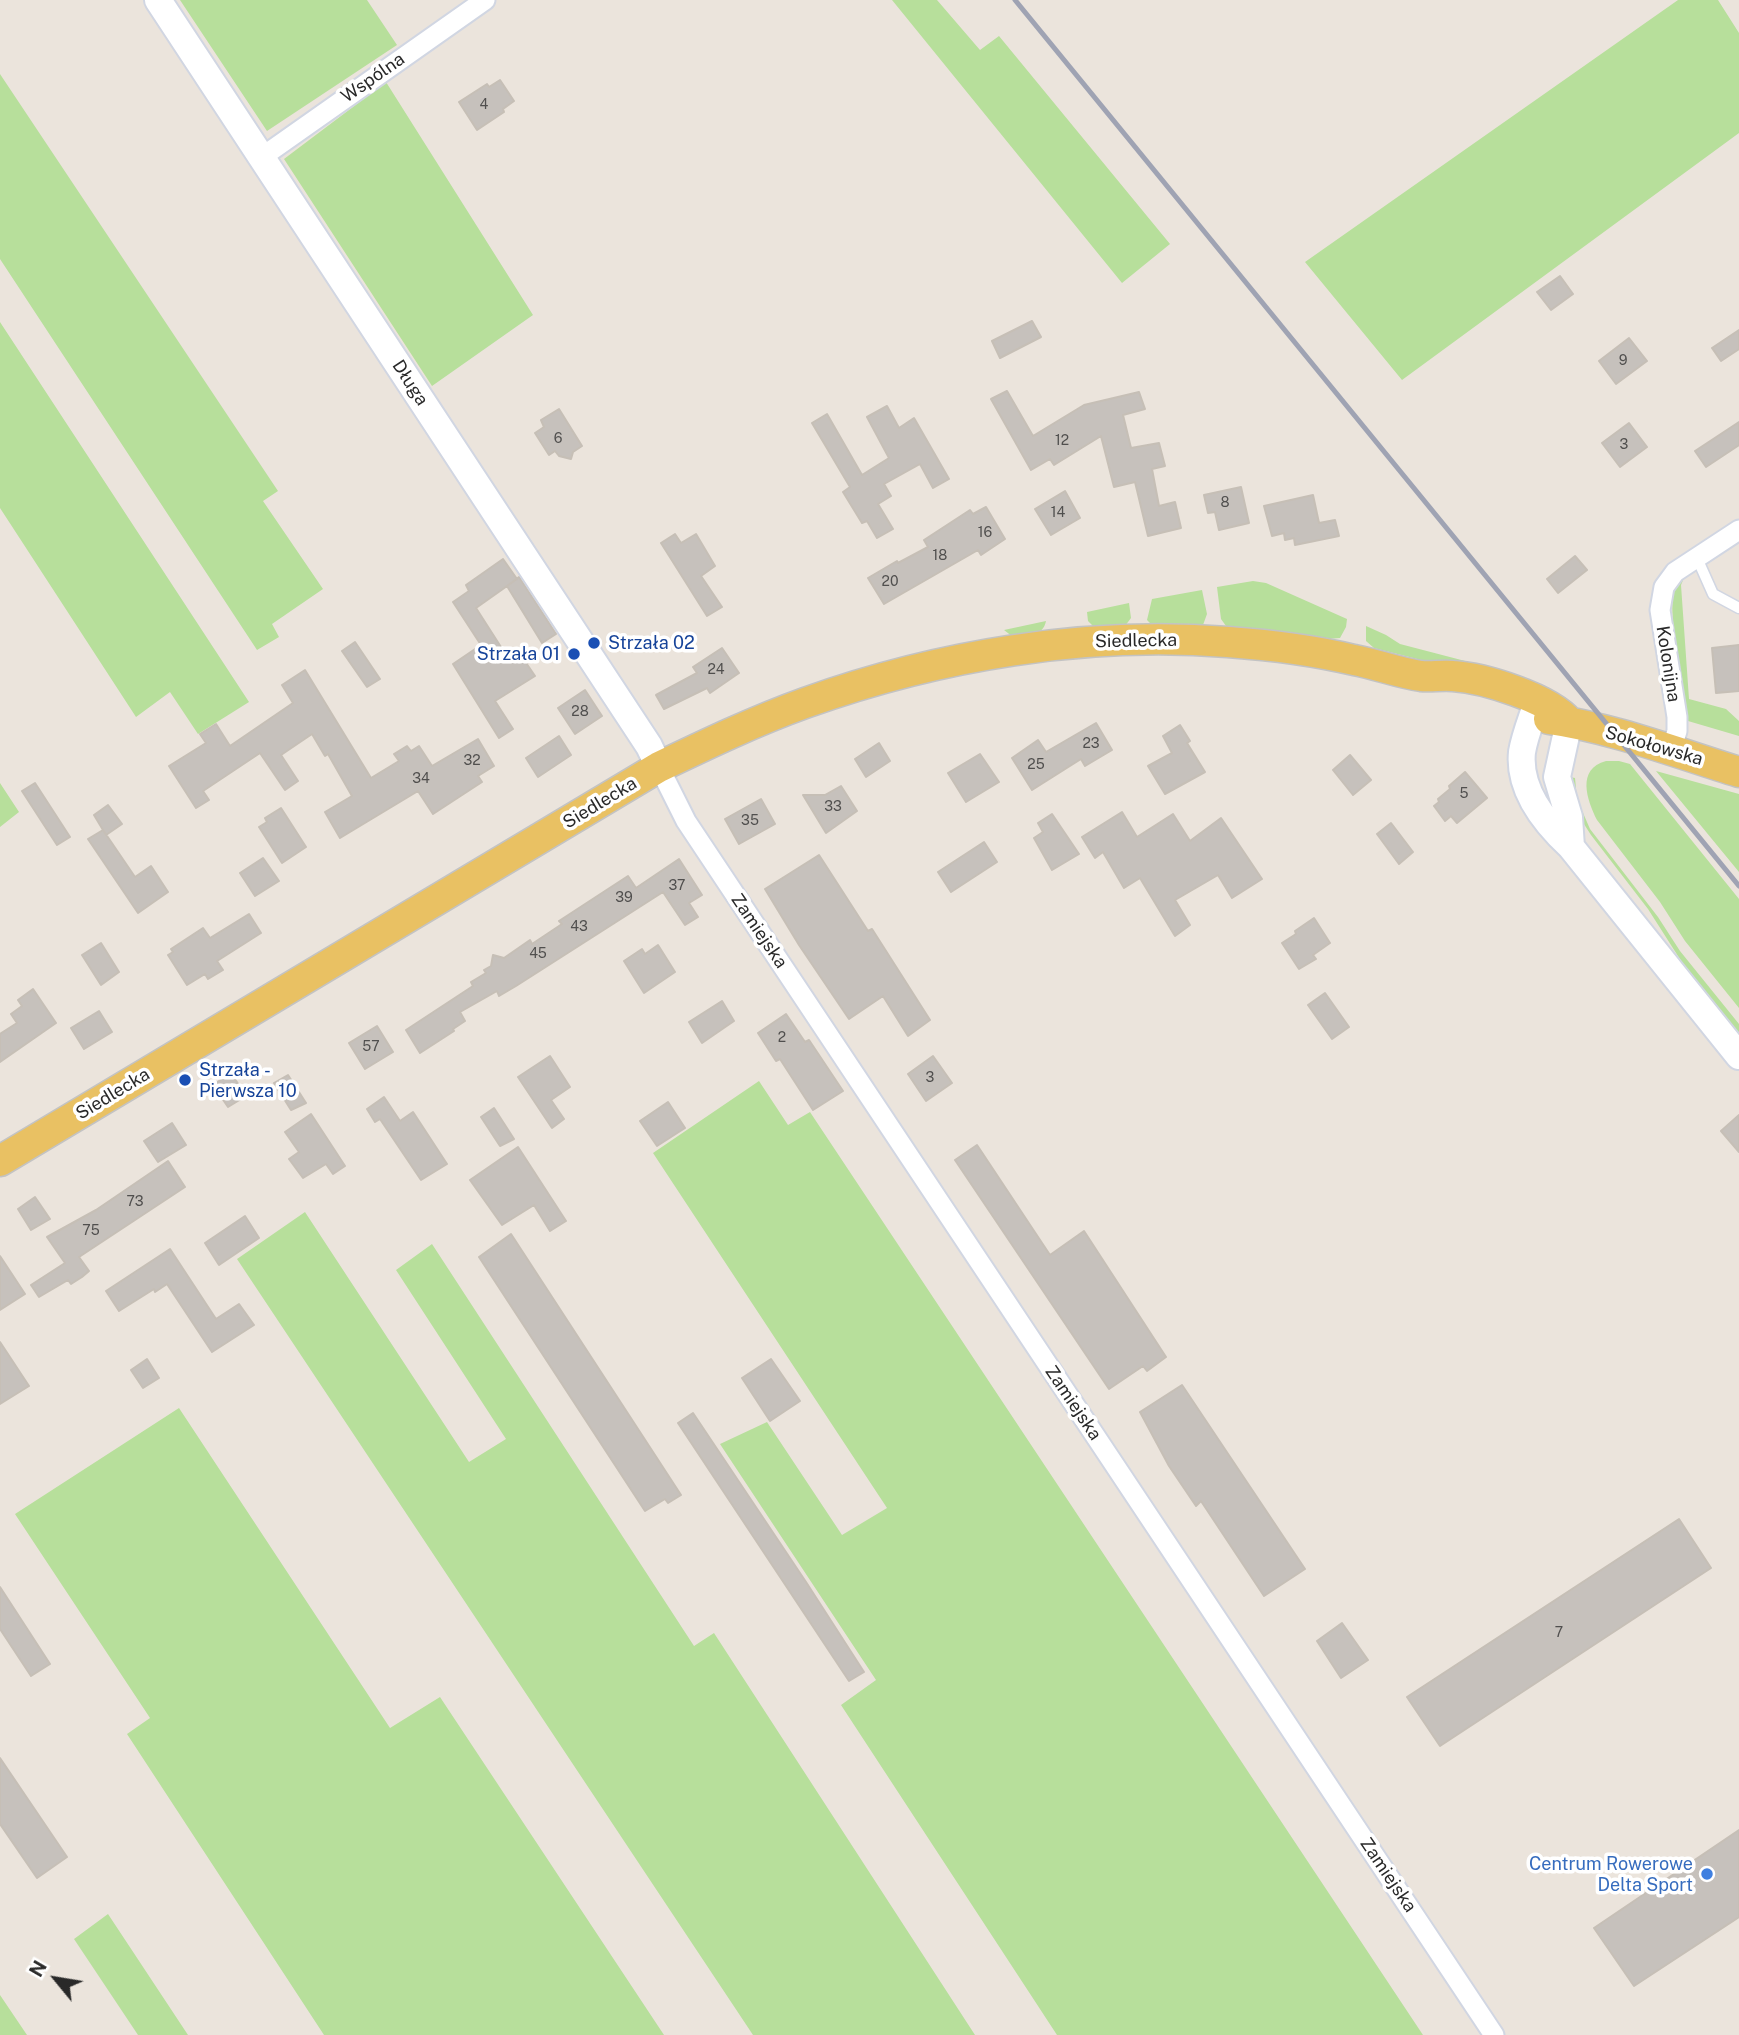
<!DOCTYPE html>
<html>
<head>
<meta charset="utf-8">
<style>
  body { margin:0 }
  #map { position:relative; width:1739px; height:2035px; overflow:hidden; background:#ebe4dc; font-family:"Public Sans",sans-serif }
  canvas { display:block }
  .north { position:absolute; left:21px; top:1944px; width:70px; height:70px; -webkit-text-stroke:5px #fff; paint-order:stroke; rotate:300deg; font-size:19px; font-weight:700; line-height:28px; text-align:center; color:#292929 }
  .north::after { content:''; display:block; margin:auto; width:24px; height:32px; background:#292929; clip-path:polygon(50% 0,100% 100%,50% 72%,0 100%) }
</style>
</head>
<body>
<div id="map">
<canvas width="1739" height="2035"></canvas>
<div class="north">N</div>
</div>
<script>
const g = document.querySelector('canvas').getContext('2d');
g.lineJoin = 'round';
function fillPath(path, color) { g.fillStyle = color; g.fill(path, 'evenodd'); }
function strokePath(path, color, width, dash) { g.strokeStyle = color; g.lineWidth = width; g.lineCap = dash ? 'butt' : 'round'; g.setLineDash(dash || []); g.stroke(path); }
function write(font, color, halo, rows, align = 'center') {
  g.font = font + ' "Public Sans",sans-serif'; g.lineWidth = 7; g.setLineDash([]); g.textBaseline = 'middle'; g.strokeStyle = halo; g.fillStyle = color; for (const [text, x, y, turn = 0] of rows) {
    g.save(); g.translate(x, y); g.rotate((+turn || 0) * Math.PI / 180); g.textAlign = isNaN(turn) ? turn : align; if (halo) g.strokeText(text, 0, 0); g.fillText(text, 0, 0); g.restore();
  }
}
const green = new Path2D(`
  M180,0H367L397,45L267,131Z
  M892,0H937L980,50L999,36L1170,244L1122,283Z
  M1678,0H1718L1739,33V133L1402,380L1305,262Z
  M0,74L278,491L263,501L323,589L272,624L279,637L257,650L0,259Z
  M386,82L533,315L432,386L284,159Z
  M0,322L249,702L198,734L170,692L136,717L0,508Z
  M1684,578L1681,585L1689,699L1726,709L1739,721V736L1688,721C1684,693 1667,612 1674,590C1676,584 1679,581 1684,578Z
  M1253,581L1266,583L1347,619L1346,627L1340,638L1327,639L1226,626L1221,619L1217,587Z
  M1202,590L1207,614L1203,625L1153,626L1147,620L1152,599Z
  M1129,603L1131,618L1125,626L1095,628L1088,621L1087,612Z
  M1046,621C1043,637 1027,635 1013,637L1004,630Z
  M1366,626L1386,635L1400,644L1469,662L1472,673L1374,648L1366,641Z
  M1606,761H1619L1630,764L1739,899V1008L1685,941L1660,902L1597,820C1587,800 1576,769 1606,761Z
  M1656,771L1739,794V872Z
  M1570,777L1575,778L1577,799L1590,829L1658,917L1680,951L1739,1024V1039L1699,989L1648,909L1591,835L1582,821Z
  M0,783L19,812L0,827Z
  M759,1081L788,1125L810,1112L1423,2035H1057L841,1705L876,1680L720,1444L767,1422L842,1535L887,1508L653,1153Z
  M305,1212L469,1462L506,1439L396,1270L432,1244L694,1646L714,1633L975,2035H753L237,1259Z
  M179,1408L390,1728L440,1697L664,2035H324L127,1734L150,1718L15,1514Z
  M108,1914L188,2035H138L74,1939Z
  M0,1995L27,2035H0Z`);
const building = new Path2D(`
  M500,80L514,101L503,109L504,112L477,130L459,102L487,84L489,87Z
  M1560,276L1573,294L1551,310L1537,292Z
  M1032,321L1041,337L1000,358L992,341Z
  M1739,330V349L1721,361L1712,348Z
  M1629,338L1647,361L1616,384L1599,361Z
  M1007,391L1033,436L1084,405L1139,392L1145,409L1123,415L1131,448L1159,443L1165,466L1152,469L1159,506L1175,502L1181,528L1148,536L1135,482L1114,487L1101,436L1054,465L1050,459L1031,470L991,399Z
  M887,406L899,428L914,418L949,479L933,488L920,464L884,484L891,496L878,504L893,529L877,538L867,521L862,523L843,492L850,487L812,423L827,414L862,475L889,458L867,417Z
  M559,409L582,446L573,452L571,459L559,456L555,451L549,455L535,433L544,427L541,420Z
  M1739,422V445L1706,467L1695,451Z
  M1629,423L1647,447L1620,467L1602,443Z
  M1241,487L1249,523L1219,530L1215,512L1208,513L1204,495Z
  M1065,491L1080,518L1051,535L1035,509Z
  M1313,495L1319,523L1335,520L1339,536L1295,545L1294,538L1285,540L1284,533L1272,536L1264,506Z
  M986,507L1005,539L981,555L978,550L884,604L868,578L897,561L898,563L928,547L924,540L970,510L973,514Z
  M675,534L681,543L696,534L715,566L701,576L722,607L707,616L661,543Z
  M1575,556L1587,570L1558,593L1547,579Z
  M503,559L517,579L476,608L508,658L518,651L535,676L495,701L513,729L499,738L453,664L481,645L453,602L469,591L466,585Z
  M519,577L556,634L542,643L507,586Z
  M355,642L380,679L367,687L342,651Z
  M1739,645V691L1716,693L1712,648Z
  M722,648L739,673L710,693L707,688L664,709L656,695L697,673L693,667Z
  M305,670L371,778L399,761L394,754L407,746L411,751L419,746L432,766L478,739L494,766L478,776L482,782L433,814L418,791L340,838L325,812L352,796L328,754L325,756L312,734L281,755L298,781L285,790L260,753L203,791L209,800L196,808L169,766L206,743L200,734L216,724L230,746L293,703L282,685Z
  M585,690L602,716L575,734L558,708Z
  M1096,723L1112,750L1085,766L1081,759L1032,790L1012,758L1038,740L1046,752Z
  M1180,725L1190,741L1187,743L1205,772L1165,794L1148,766L1172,753L1163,736Z
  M559,736L571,755L538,777L526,758Z
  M879,743L890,761L866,777L855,759Z
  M980,754L999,782L966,802L948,773Z
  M1350,755L1371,780L1353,795L1333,770Z
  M1465,772L1487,798L1457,823L1451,816L1445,821L1434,806L1439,802L1438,799L1450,789L1449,786Z
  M35,783L70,837L57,845L22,791Z
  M841,786L857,811L826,833L803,795H825Z
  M761,799L775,824L739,844L725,819Z
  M108,805L122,824L106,835L94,815Z
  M281,808L306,847L282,863L259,827L267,822L265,818Z
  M1122,812L1137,837L1173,814L1190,841L1221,818L1262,879L1232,898L1218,875L1175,900L1190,925L1175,936L1140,878L1124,888L1103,852L1095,858L1082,837Z
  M1052,814L1079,854L1052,870L1034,838L1043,832L1038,823Z
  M1391,823L1413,852L1399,864L1377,834Z
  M103,830L135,877L151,866L168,892L138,913L88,839Z
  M984,842L997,862L951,892L938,872Z
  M819,855L868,931L872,929L930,1020L908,1036L883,996L849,1019L799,945L765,889Z
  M263,858L279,881L255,896L240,873Z
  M679,859L702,895L689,903L698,917L685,925L663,892L516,986L499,996L497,991L460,1012L465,1021L453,1029L454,1031L420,1053L406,1030L473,986L471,982L486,973L484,970L491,966L493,955L504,958L530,940L532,944L562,924L559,921L628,876L636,888Z
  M249,914L261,933L217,961L223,970L208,979L205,974L187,985L168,955L173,952L171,949L203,928L210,938Z
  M1314,918L1330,943L1313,955L1316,959L1299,969L1282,943L1296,934L1295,931Z
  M101,943L119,972L101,985L82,955Z
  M658,945L675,972L644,993L624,961L642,949L645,954Z
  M33,989L56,1023L0,1062V1034L17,1023L11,1014L22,1006L18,1000Z
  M1325,993L1349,1027L1332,1039L1308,1005Z
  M722,1001L734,1021L702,1043L689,1022Z
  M99,1011L112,1032L84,1049L71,1028Z
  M786,1014L805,1042L809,1040L843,1091L813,1110L780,1059L776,1061L758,1033Z
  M377,1026L393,1052L365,1069L349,1043Z
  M550,1056L570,1087L551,1100L564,1119L552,1128L518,1077Z
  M933,1056L952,1083L926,1101L908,1074Z
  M231,1073L246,1096L228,1107L213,1085Z
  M288,1075L306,1103L291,1110L274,1083Z
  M384,1097L400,1121L413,1112L447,1164L421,1180L380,1119L375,1122L367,1109Z
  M668,1102L685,1128L657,1146L640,1121Z
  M494,1108L514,1139L500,1146L481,1117Z
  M311,1114L345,1166L333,1174L326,1164L303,1178L289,1159L299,1152L285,1132Z
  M1739,1115V1152L1721,1131Z
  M172,1123L186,1145L158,1162L144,1141Z
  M977,1145L1050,1255L1084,1231L1166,1357L1147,1371L1143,1366L1109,1389L955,1160Z
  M518,1147L566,1221L550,1231L534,1205L502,1225L470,1180Z
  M168,1161L185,1187L79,1257L89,1271L82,1277L71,1284L68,1280L39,1297L31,1285L65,1263L47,1237L96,1210Z
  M35,1197L50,1219L31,1230L18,1209Z
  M245,1216L259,1238L219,1265L205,1243Z
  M511,1234L681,1495L668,1503L665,1499L645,1511L479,1257Z
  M170,1249L216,1319L239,1304L254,1325L212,1352L167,1284L155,1292L154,1289L119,1311L106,1291Z
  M0,1256L25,1294L0,1310Z
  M0,1342L29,1386L0,1404Z
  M147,1359L159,1378L143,1388L131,1370Z
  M771,1359L800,1401L770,1421L742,1378Z
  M1182,1385L1305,1569L1264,1596L1201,1501L1196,1506L1169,1466L1140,1412Z
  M693,1413L806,1582L864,1672L849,1681L678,1423Z
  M1679,1519L1711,1568L1440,1746L1407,1697Z
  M0,1587L50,1664L31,1676L0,1629Z
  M1342,1623L1368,1660L1341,1678L1317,1641Z
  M0,1758L67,1857L37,1878L0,1824Z
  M1739,1830V1917L1634,1986L1594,1928Z`);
const lane = new Path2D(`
  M1697,558L1713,594L1739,608`);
const street = new Path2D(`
  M262,157L485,0
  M1671,751L1677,731V717L1660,610L1664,587L1675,572L1739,530
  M659,767L686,821L1494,2035`);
const secondary = new Path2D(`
  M158,0L649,746L659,767
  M1538,699C1533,716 1525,734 1522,752C1518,790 1545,823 1571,847L1739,1056
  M1569,722L1557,777L1569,817L1571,847`);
const primary = new Path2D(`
  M1549,719C1613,728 1677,753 1739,772
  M0,1161L659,767C707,744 755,721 805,703C939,655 1085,631 1228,642C1270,645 1312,650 1354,660C1376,664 1399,673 1421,676C1431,677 1442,675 1453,676C1484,678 1549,698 1569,722`);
const rail = new Path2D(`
  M1015,0L1739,886`);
const markers = [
  [594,643,7,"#1a4fb4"],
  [574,654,7,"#1a4fb4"],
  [185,1080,7,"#1a4fb4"],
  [1707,1874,7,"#3f7fe0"]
];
const numberNames = [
  ["4",484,105],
  ["9",1623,361],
  ["6",558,439],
  ["12",1062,441],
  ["3",1624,445],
  ["8",1225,503],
  ["14",1058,513],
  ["16",985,533],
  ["18",940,556],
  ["20",890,582],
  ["24",716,670],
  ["28",580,712],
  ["23",1091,744],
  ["32",472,761],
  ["25",1036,765],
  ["34",421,779],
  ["5",1464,794],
  ["33",833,807],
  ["35",750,821],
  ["37",677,886],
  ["39",624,898],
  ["43",579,927],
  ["45",538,954],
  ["2",782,1038],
  ["57",371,1047],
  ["3",930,1078],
  ["73",135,1202],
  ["75",91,1231],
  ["7",1559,1633]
];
const streetNames = [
  ["Wspólna",373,78,-35],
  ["Długa",410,383,57],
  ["Siedlecka",1136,641,-1],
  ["Kolonijna",1668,664,81],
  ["Sokołowska",1654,746,16],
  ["Siedlecka",600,803,-31],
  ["Zamiejska",759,931,56],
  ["Siedlecka",113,1094,-31],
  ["Zamiejska",1073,1403,56],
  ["Zamiejska",1388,1875,56]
];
const transitNames = [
  ["Strzała 02",608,643],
  ["Strzała 01",560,654,"right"],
  ["Strzała -",199,1070],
  ["Pierwsza 10",199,1091]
];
const shopNames = [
  ["Centrum Rowerowe",1693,1864],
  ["Delta Sport",1693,1885]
];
fillPath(green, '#b7df9b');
fillPath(building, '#c6c1bc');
strokePath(building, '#c6bfb6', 2);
strokePath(lane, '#d1d6e2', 13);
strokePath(street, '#d1d6e2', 23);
strokePath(secondary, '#d1d6e2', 30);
strokePath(primary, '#c3c3c3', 33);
strokePath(lane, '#fff', 10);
strokePath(street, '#fff', 19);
strokePath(secondary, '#fff', 26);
strokePath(primary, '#e9c163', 30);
strokePath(rail, '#9fa3b3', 5);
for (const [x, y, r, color] of markers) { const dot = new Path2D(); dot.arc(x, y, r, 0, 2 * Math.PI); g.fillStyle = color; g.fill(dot); strokePath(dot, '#fff', 2.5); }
write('14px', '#504f4e', null, numberNames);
write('18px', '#292929', '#fff', streetNames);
write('18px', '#164399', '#fff', transitNames, 'left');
write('18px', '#366cbe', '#fff', shopNames, 'right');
</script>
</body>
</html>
